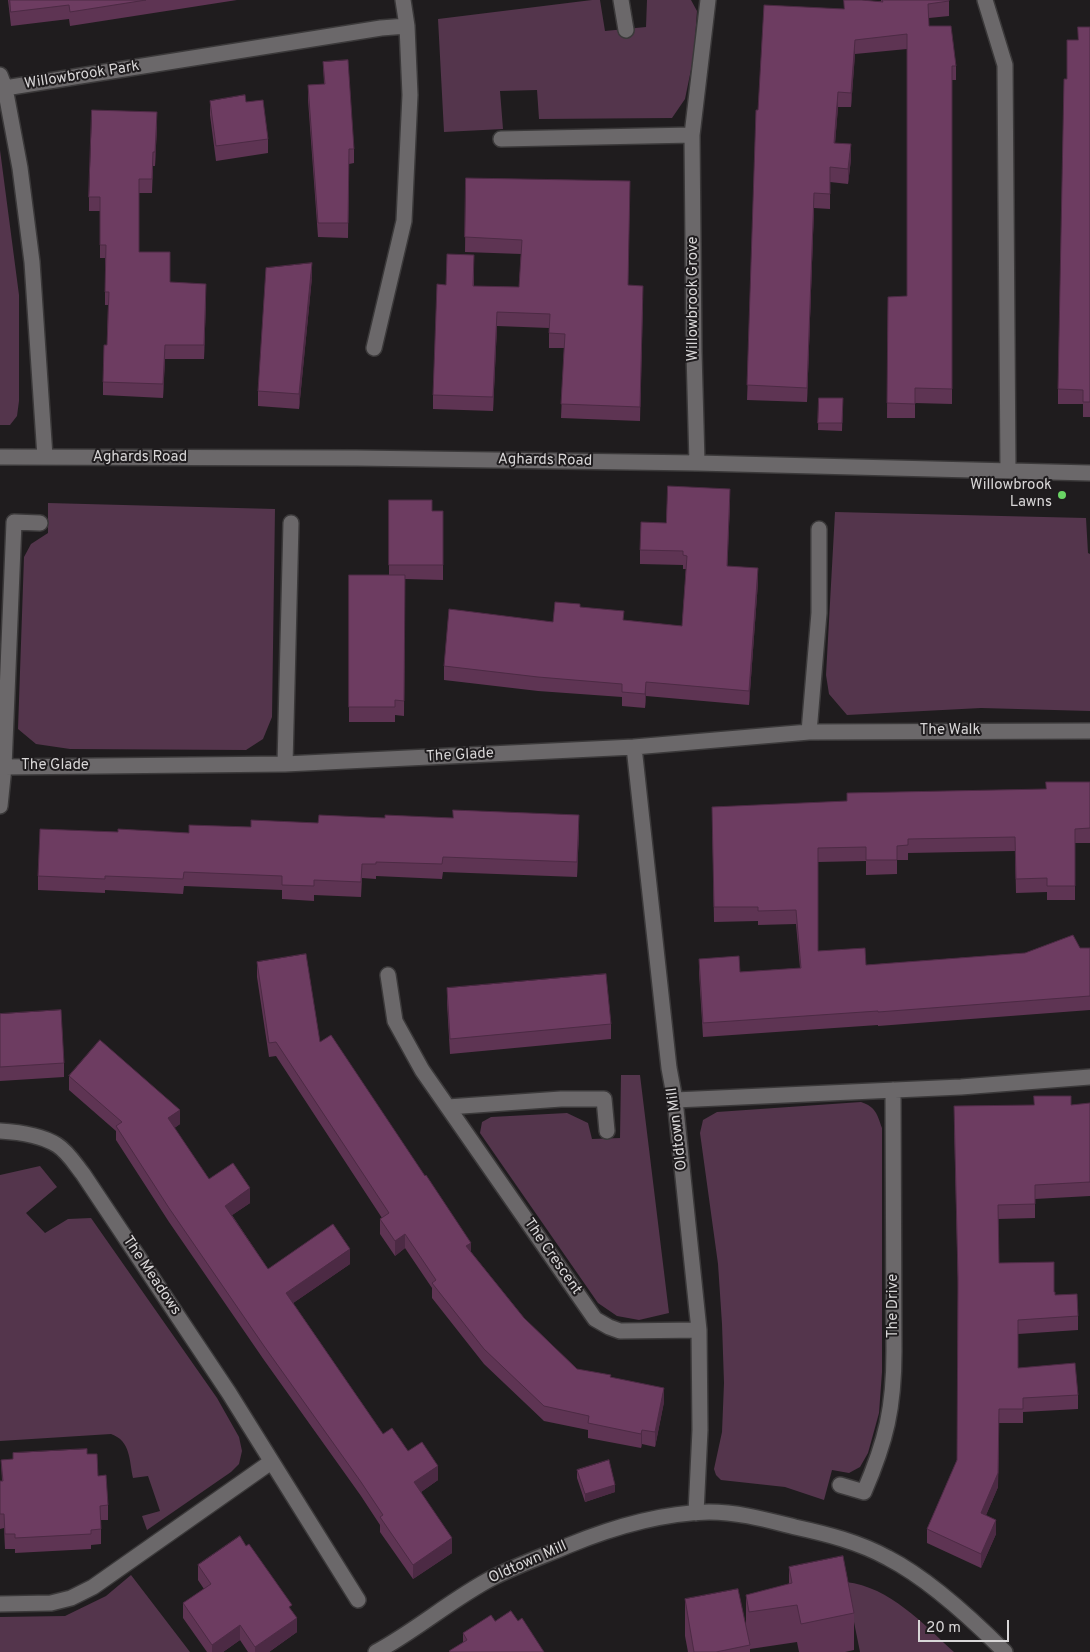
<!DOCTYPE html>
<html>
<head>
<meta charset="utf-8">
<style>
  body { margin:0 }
  #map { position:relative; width:1090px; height:1652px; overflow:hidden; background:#1f1c1e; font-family:Overpass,sans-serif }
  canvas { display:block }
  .scale { position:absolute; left:918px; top:1620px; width:91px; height:22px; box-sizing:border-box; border:2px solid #d8d6d7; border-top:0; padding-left:6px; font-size:15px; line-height:18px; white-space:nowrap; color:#d8d6d7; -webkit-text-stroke:4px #1f1c1e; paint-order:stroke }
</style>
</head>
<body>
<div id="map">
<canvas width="1090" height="1652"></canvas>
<div class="scale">20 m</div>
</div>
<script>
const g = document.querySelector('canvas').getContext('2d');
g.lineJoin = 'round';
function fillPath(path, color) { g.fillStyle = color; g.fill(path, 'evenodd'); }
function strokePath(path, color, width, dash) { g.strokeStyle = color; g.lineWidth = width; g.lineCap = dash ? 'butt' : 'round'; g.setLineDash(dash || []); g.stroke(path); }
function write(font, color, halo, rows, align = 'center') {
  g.font = font + ' Overpass,sans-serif'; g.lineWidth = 4; g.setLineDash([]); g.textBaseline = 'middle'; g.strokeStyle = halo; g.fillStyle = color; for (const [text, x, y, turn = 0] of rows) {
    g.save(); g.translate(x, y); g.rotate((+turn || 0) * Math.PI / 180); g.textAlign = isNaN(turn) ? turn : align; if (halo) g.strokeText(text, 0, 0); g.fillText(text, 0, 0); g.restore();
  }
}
const green = new Path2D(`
  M592,0H600L605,31L646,27L647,0H691L697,11L694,55L685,99L672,118L539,119L537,90L500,91L503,129L444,132L438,19Z
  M0,150L19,295V401L17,416L10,425H0Z
  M48,503L275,509L272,717L263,739L246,750L70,749L36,744L18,729L24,557L31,544L48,533Z
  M835,512L1086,518L1088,553L1090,554V711L981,708L847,715L829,694L826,675Z
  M621,1075H640L669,1313L639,1320L617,1316L598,1303L480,1133L482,1122L491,1117L567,1113L588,1123L592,1139L620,1138Z
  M861,1102C876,1107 877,1114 882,1128V1372L879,1413L868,1453L860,1467L849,1473L832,1470L824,1500L785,1487L721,1480L716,1475L714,1469L722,1432L724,1383L722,1324L718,1264L700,1133L703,1120L717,1112Z
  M40,1166L57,1187L26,1213L45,1233L68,1219L91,1218L217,1398L239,1437L242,1451L239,1464L231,1472L147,1530L142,1516L160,1511L148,1476L133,1478C129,1460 131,1441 111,1434L0,1441V1175Z
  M131,1575L190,1652H0V1617L65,1616L106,1596Z
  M846,1582C890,1587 923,1624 954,1652H860Z`);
const minor = new Path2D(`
  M403,0L407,26
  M621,0L626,30
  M985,0L1005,65L1008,471
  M0,75L5,88L20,168L32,262L45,457
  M5,88L381,28L407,26L410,95L404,221L374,348
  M501,139L692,135
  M0,457L357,458L697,463L1090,473
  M697,463L694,352L692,135L708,0
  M809,732L819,613V529
  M634,747L669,1068L675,1100L699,1330L700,1430L696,1513
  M285,764L291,523
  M4,767L285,764L634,747L809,732L1090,731
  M0,806L4,767L14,522L40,523
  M388,975L395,1021L422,1070L595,1319L609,1327L620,1331L699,1330
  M675,1100L961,1087L1090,1077
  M448,1107L561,1099H604L607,1131
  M0,1131C18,1132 41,1135 57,1145C68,1152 75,1164 83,1174L229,1393L358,1600
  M840,1485L864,1492C886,1441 894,1408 894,1351L893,1090
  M0,1604L51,1603L71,1598L93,1587L271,1462
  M376,1652C417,1630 453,1598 494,1577C518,1565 543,1556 567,1546C613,1527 660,1513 709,1512C739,1512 767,1520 795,1527C827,1534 859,1542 888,1558C927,1578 974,1621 1005,1652`);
const wall = new Path2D(`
  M8,0H237L70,26L69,19L11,26Z
  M881,0H949V16L929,18V26L956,66V80H952V404L915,403V418H887L888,297L907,296V49L855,54L851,107H838L835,143L851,159L848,184L830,182V209L814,208L807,402L747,400L758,110L844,9L881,1Z
  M1090,27V417H1083V404H1058V389L1078,40Z
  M323,62L354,149V163L349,164L348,238L318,237L308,100V85L324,84Z
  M210,101L246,102L268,139V153L216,161L210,115Z
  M157,126L155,166H153L152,193H139V252L170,282L206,298L204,359H165L163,398L103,395V382L107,345L108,305H105V258H100V211H89V197Z
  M466,178L628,285L643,300L640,421L561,418L564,348H549V328L497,326L493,411L433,409V395L446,285L474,269V286L519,287L521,254L465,252Z
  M312,277L299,409L258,406V391Z
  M819,398H843L842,431L818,430Z
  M389,500L432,511H443V580L405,579L404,716L395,715V722H349V575H389Z
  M730,502L727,566L758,582L749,705L646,696L645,708L622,706V697L538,691L444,680V666L553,622L580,607L624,620L682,626L686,569H683V565L640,564V550L666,523Z
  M1090,782V843H1075V900H1047V892L1016,893L1015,851L908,853V860H897V874L866,875V861L818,862V951L866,965L1090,948V1010L878,1026V1025L703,1037L699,973V959L740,972L800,968L796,924L758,925V921L714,922L712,807L847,802L1046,789Z
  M318,823L579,830L577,877L443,872L442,879L376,876V879L362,878L361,897L314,895V901L282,899V890L184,886L183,894L105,890V893L38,890V876L118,832L189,833L251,827Z
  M257,962L320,1042L471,1252L524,1318L577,1369L611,1377L664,1402L655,1447L642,1444L641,1448L588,1438V1430L544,1421L484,1364L432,1298V1288L405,1248L395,1256L380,1234V1219L382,1218L276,1056L269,1057L257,977Z
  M447,988L611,1024V1039L450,1054L447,1003Z
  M0,1014L64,1063V1077L0,1081Z
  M69,1076L180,1124L174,1128L209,1179L250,1203L232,1215L268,1269L350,1264L293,1303L383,1434L408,1451L438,1480L421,1492L452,1553L413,1579L380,1532V1525L361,1496L264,1360L169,1222L116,1140V1131L69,1090Z
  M1090,1103V1196L1035,1199V1218L998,1219L999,1263L1054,1292L1055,1295L1078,1316V1330L1018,1334V1368L1078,1395V1409L1023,1412V1423H999L998,1487L986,1515L996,1534L981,1568L927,1543V1529L957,1460L958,1290L954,1120Z
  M87,1454L98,1476L108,1505V1520H101V1544L91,1545V1549L15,1553V1549H5L4,1528L0,1529V1481H2L1,1460Z
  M577,1470L615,1492L585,1502L577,1478Z
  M198,1565L292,1611L297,1632L269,1652H248L240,1640L223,1652H207L183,1618V1603L204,1589L198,1580Z
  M789,1567L854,1613V1650L845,1652H799L797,1642L750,1649V1652H688L685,1636V1599L746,1624V1595L789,1584Z
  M495,1621H518L463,1643V1633Z`);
const shadedWall = new Path2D(`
  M855,40V54L851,107V93Z
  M838,92V107L834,157V143Z
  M157,112V126L155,166V152Z
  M851,144V159L848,184V169Z
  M814,193V208L807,402V388Z
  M312,263V277L299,409V394Z
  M206,284V298L204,359V345Z
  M497,312V326L493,411V397Z
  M165,345V359L163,398V384Z
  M730,489V502L727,579V566Z
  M758,568V582L749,705V691Z
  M646,682V696L645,708V694Z
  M579,815V830L577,877V862Z
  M180,1110V1124L168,1133V1118Z
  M250,1188V1203L225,1220V1206Z
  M405,1234V1248L395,1256V1241Z
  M471,1243V1258L466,1246Z
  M350,1249V1264L286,1308V1293Z
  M664,1388V1402L655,1447V1432Z
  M999,1409L998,1487L981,1527V1513Z
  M642,1430V1444L641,1448V1434Z
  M438,1466V1480L414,1497V1482Z
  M615,1485V1492L585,1502V1494Z
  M996,1520V1534L981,1568V1554Z
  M452,1538V1553L413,1579V1565Z
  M297,1618V1632L269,1652H255V1647Z
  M240,1625V1640L223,1652H212V1645Z`);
const building = new Path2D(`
  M10,0H146L70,12L69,5L11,12Z
  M844,0H862L883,2L882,0H949V1L928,4L929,26H951L956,66H952V389L915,388V404L887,403L888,297L907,296V34L855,40L851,93L838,92L834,143L851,144L848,169L830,167V194L814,193L807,388L747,385L756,110H758L764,5L844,9Z
  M1078,27H1090V402H1083V390L1058,389L1064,79H1067V40H1078Z
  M348,60L354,149H349L348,223H318L308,85L325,84L323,62Z
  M245,95L246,102L263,100L268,139L216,146L210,101Z
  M92,110L157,112L155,152H153L152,179H139V252H170V282L206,284L204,345H165L163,384L103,382L104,345H107L109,292H105L106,245H100V197H89Z
  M466,178L630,181L628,285L643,286L640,407L561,404L565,334L549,333L550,314L497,312L493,397L433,395L437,284L446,285L447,254L474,255L473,286L519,287L522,240L465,237Z
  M312,263L299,394L258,391L266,268Z
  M819,398H843L842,423H818Z
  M668,486L730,489L727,566L758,568L749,691L646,682L645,694L622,692V684L538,677L444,666L449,609L553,622L555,602L580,604V607L624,611L623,620L682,626L687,556L683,555V551L640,550L641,522L666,523Z
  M389,500H432V511H443V565H389Z
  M349,575H405L404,701L395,700V707H349Z
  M1046,782H1090V828L1075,829V886H1047V878L1016,879L1015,837L908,839V845L897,846V860H866V847L818,848V951L865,948L866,965L1025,953L1073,935L1080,948H1090V996L878,1012V1011L703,1023L699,959L739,956L740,972L801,968L796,910L758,911V907H714L712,807L847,801V793L1046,789Z
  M453,810L579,815L577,862L443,857L442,864L376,862V864H362L361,882L314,880V886L282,885V876L184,872L183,879L105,876V879L38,876L40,829L118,832V829L189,833V825L251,827V820L318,823L319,815L385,818V815L453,818Z
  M306,954L320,1042L331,1035L425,1176L426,1175L471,1243L466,1246L524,1318L577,1369L611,1375L610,1377L664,1388L655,1432L642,1430L641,1434L588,1423L589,1416L544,1406L484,1349L432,1283L436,1280L405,1234L395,1241L380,1219L389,1213L276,1042L269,1043L257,962Z
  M606,974L611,1024L450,1039L447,988Z
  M61,1010L64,1063L0,1067V1014Z
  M100,1040L180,1110L168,1118L209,1179L233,1163L250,1188L225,1206L268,1269L333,1224L350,1249L286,1293L383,1434L392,1428L408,1451L422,1442L438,1466L414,1482L452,1538L413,1565L380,1517L383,1515L361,1482L264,1346L169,1208L116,1126L122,1122L69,1076Z
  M1034,1096H1071V1105L1090,1103V1182L1035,1185V1204L998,1205L999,1263L1054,1262V1292H1055V1295L1077,1294L1078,1316L1018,1320V1368L1075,1363L1078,1395L1023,1398V1409H999L998,1473L981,1513L996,1520L981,1554L927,1529L957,1460L958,1278L954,1106L1034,1105Z
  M87,1449V1454H97L98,1476L106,1475L108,1505L100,1506L101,1529L91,1530V1534L15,1538V1534H5L4,1514H0V1481H3L1,1460L13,1459V1453Z
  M609,1460L615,1485L585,1494L577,1470Z
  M240,1536L246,1546L249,1544L292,1605L289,1607L297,1618L255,1647L240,1625L212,1645L183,1603L211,1584L198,1565Z
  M843,1556L854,1613L801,1624L797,1605L749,1612L746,1595L792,1583L789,1567Z
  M738,1589L750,1645L716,1652H694L685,1599Z
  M511,1611L518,1621L522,1618L544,1652H450L449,1651L467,1640L463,1633L491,1615L495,1621Z`);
const markers = [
  [1062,495,5,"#69d464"]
];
const streetNames = [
  ["Willowbrook Park",82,76,-9],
  ["Willowbrook Grove",694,299,-90],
  ["Aghards Road",140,458],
  ["Aghards Road",545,461,1],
  ["The Walk",950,731],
  ["The Glade",460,756,-3],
  ["The Glade",55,766],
  ["Oldtown Mill",678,1129,-97],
  ["The Crescent",552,1257,55],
  ["The Meadows",151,1276,56],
  ["The Drive",894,1306,-90],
  ["Oldtown Mill",528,1563,-24]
];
const poiNames = [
  ["Willowbrook",1052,486],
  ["Lawns",1052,503]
];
fillPath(green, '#54354c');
strokePath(minor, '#3b393a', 18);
strokePath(minor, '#6b686a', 15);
fillPath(wall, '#5e3453');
fillPath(shadedWall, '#4c2a44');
fillPath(building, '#6d3c61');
strokePath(building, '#4c2a44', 1);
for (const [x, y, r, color] of markers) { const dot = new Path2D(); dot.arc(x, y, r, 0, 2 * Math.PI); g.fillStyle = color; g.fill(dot); strokePath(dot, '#1f1c1e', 2); }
write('15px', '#d8d6d7', '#1f1c1e', streetNames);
write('15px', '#d8d6d7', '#1f1c1e', poiNames, 'right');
</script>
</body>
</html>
